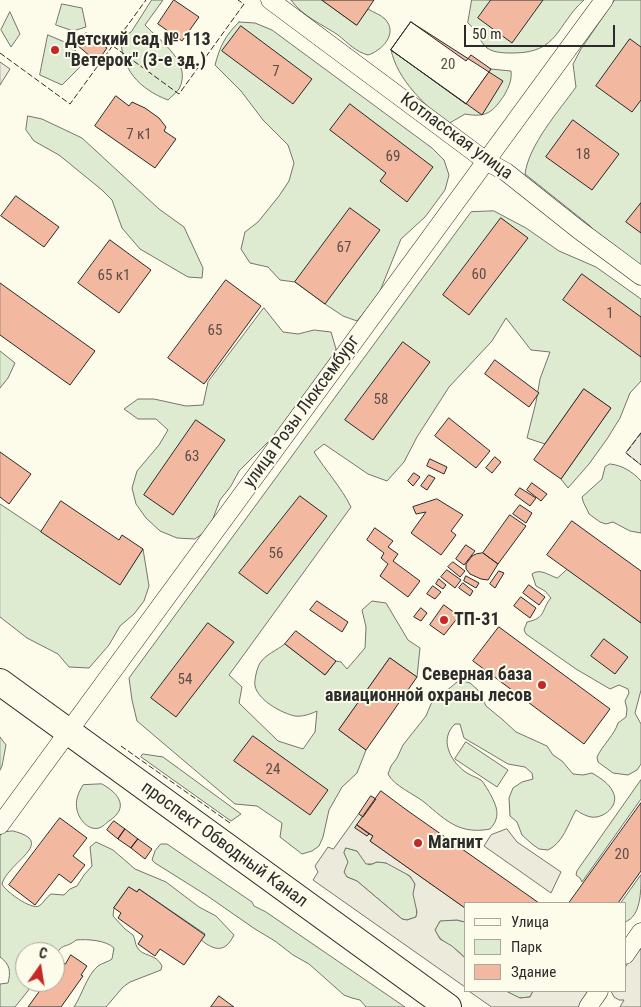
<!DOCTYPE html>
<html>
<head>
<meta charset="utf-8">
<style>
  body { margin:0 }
  #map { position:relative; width:641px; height:1007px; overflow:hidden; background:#fdfbea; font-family:"Roboto Condensed",sans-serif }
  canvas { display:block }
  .legend { position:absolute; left:464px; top:902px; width:162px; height:90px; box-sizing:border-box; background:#fdfbea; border:1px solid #a9a89e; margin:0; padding:6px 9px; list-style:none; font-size:15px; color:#2b2b2b }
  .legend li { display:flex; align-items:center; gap:10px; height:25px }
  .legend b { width:25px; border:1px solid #a9a89e }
  .north { position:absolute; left:15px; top:942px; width:50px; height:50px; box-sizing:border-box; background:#fdfbea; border:1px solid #a9a89e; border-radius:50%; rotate:13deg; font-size:14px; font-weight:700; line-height:20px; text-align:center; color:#2b2b2b }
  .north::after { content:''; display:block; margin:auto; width:18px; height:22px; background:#c62828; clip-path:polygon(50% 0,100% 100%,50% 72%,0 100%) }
  .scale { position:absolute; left:464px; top:25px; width:151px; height:22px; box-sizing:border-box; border:2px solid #2b2b2b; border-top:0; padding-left:6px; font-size:15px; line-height:18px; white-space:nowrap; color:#2b2b2b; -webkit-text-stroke:4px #fdfbea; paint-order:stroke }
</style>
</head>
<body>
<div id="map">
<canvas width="641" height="1007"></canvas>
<ul class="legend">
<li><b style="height:6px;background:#fdfbea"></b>Улица</li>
<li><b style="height:14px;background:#deebd1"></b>Парк</li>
<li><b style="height:14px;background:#f2b8a0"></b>Здание</li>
</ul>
<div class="north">С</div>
<div class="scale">50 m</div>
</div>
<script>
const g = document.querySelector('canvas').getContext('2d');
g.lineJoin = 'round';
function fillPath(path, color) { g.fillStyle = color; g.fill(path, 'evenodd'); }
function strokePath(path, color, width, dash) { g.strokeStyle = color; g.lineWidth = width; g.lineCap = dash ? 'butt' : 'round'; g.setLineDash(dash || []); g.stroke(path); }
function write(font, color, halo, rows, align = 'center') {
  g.font = font + ' "Roboto Condensed",sans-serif'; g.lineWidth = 4; g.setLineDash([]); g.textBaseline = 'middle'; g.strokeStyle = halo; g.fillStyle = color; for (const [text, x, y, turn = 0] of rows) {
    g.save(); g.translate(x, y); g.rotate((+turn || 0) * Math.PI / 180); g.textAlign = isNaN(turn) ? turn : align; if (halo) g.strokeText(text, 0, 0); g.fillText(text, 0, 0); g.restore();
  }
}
const green = new Path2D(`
  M152,0H163L145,25C160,41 193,63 179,89C176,93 171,97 168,100C139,89 121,69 121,38L131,32Z
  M291,0H322L356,25L368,9C373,12 381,15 385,19C399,34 381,51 368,55C356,52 348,43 338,35C322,24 303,17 291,0Z
  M472,0H584C556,25 559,53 513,53C505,53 494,53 487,48C479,41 478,31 468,23Z
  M615,0H641V271L610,246L589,225L525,174C529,144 559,111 576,87L573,64L581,49Z
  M62,4L82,8L86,27L73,31L56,25Z
  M10,12L20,34L11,47L1,30Z
  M239,22L255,23L272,30L432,148L444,160L449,175L445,190L425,217L401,239L378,296L357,321L343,316L325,304L295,282L280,280L268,267L250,263L241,249L245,232L258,222L279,196L289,181L294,163L288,145L263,120L241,91L215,65C220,46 225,36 239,22Z
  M48,35L74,46L80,67L62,85L40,75Z
  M391,50L466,104L491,69L511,71C512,80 509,86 505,94C493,112 487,118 465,114L448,124C424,104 398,81 391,50Z
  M28,116L42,119L82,138L159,209L184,227L203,268L202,278L188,277L140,249L122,228L112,200L102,190L59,155L34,141L26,130Z
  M494,211L526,228L559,251L596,267L641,299V381L630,393L620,418L607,439L589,464L568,488L561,479L611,408L584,389L545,444L527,438L536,402L540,379L550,352L531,350L506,318L492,341L449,387L417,437L404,462L387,481L368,474L324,444L314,452C326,471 341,487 351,507L229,675L242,687L239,703L278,741L303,749L315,732L317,711C311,714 302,717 295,716C281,713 258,700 255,686C254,680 257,668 260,663C265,655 277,650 285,644L325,675L336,661L341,662L347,669L365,648L366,627L362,610L372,601L386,603L408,640L420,648L417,677L390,658L339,730L366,750L357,773L342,787L329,810L323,837L319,846L312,851L302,854L280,837L282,823L257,806L235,804L137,721L132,700L129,678L471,212Z
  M264,308L283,332L298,334L314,330L331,332L336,349L330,365L290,420L239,471L231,486L220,500L209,529L195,539L177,538L160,531L146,518L136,504L132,488L137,471L159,445L168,430L156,419H138L124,409L138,399H154L186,406L203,405L208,382Z
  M0,351L15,363L8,378L0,388Z
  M610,464C622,465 633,472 641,481V533L630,531L613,522L606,524L600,522L589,514C587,508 583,504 582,497L602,479L605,467Z
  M0,504L120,584L143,549L149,586L144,601L134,614L120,626L109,645L89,668L69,667L58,654L27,638L0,617Z
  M568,569L641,623V690L635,713L641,724V764L637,770L628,775L613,773L598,762L597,757C602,746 615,734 618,723L626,717L627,709L625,701L629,693L628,689L619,685L610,689L576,669L526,634L524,630L527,622C547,618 541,609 551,598L545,591L536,586L532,574C540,568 548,575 557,578Z
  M460,680L470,683L478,690L486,706L503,720L516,732L547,746L553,755L562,761L573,774L583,775L592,773C600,778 609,783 613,792C620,805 604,819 591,817C586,816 580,813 576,810C568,824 563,843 548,850L539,849L532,844L522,835L517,822L510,816L509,798L513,788L522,782L533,779L532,773L525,767L508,764L464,738L460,724H455C439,739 450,760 464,771C469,775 476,777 481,780C484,783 486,787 488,790C495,803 503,815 490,829C480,831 469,831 459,827C446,822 435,811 424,802C414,794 394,786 388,774L391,766L397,758L403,745L426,716L431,704Z
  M0,737L6,745L2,766L0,770Z
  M466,742L508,770L497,787L455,759Z
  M143,754L163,757L241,814L231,821L141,757Z
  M641,780V799L582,882L580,878L576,875L577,871Z
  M102,784C120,794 129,808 109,821C106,823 103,827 99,828C88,831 79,819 77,810C75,801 78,793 83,785Z
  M13,831C58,842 8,862 2,884C5,891 31,910 39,906C44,903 46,897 51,894L64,895L70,889L77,886L84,875L92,866L90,847L96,842L113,850L135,869L166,882L199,907L216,916L234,935C225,953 215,951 201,940L205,934L139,889L137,892L129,887L114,908L113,916L125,929L133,935C135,938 135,944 137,947C142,957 156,953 162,966L161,970L130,982L123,987L106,1007H74C82,995 87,975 98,966C102,963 108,962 112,959L114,948C106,940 87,939 76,940C66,949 60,942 55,959V952H25V982H35L15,1007H0V984L8,983C11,972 10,964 0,957V835L4,832Z
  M161,844H167L252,902L254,906L266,912L405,1007H366L360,1000L352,998L344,995L309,964L293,955L275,941L255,929L206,895L155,863L152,860L155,851Z
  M346,848L357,851L369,865C373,864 376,861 381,862C392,863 411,874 415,884C413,895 419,907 416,917L407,920L402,919L357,881L347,877L344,872L347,862L344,853Z
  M641,875C641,892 641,916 625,922V903H621Z
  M457,920L465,922V958C456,946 440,944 435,930L440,921Z
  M506,991H533L530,997L520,998Z`);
const parking = new Path2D(`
  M0,62L10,69L0,85Z
  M641,433V465L626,453Z
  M359,814L363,817L357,825L367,836L369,834L373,836L370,841L465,908V922L457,920L440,921L435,930L440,939L452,946L465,958V987L313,880L318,872L315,866L328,847L333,849ZM346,848L357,851L366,864H372L377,862L386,863L410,876L415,884L413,894L417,912L416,917L407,920L402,919L357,881L347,877L344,872L348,862L344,853Z
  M507,829L517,842L561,872L551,893L484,846L491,835Z
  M641,943V1007H620L624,1000H619L614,997L611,991H625V968Z
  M469,991H506L520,998L530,997L533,991H593L582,1007H492Z`);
const building = new Path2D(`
  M174,0L199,17L182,41L158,24Z
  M322,0H374L357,25Z
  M491,0H543L512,43L478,18Z
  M411,22L466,61L471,55L491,69L466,104L391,50Z
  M411,22L503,81L482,115L391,50Z
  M241,26L312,79L293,104L222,51Z
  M86,33L107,48L97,62L77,45Z
  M630,39L641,47V100L632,112L596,86Z
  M116,96L129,106L132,102L145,108L159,118L166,127L164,131L176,139L155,168L95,126Z
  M350,104L433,167L407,202L380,181L386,173L330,130Z
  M573,120L619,154L592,190L546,157Z
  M16,196L59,227L44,247L1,216Z
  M641,203V233L626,222Z
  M350,208L380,230L325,304L295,282Z
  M501,218L528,238L469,315L443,295Z
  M110,240L151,270L119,313L78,283Z
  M582,274L641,317V357L563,300Z
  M226,280L261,306L204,384L168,358Z
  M0,283L95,351L70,385L0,335Z
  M403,342L430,362L373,440L345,420Z
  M495,360L539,393L529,407L485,374Z
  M584,389L611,408L561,479L534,460Z
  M449,418L490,451L476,468L435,436Z
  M196,420L225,440L173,515L144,495Z
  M0,452L31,474L9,504L0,497Z
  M495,457L501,462L492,473L486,468Z
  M430,459L447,467L444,474L427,466Z
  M414,473L420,477L413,486L408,481Z
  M429,475L435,478L427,490L421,486Z
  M532,483L547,494L541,501L527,490Z
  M520,488L536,498L530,506L515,495Z
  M300,496L327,516L267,594L239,573Z
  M437,499L463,515L451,531L456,535L441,555L411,533L426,512L416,514L413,507Z
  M61,501L119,540L122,535L143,549L120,585L41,532Z
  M520,505L532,513L526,523L513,514Z
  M510,515L526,526L498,564L483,553Z
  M572,521L641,571V623L547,555Z
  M375,528L393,541L388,547L398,554L393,561L420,581L408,597L380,576L388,564L381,558L384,553L367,540Z
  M466,545L475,551L464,565L456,559Z
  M483,553L498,564L488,580L481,579L470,574L466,569V564L472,556L476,554Z
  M453,562L465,571L460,577L448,567Z
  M447,570L461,580L455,588L441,577Z
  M499,571L504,573L495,588L490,584Z
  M466,576L479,583L476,588L464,581Z
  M439,579L446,585L443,589L436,584Z
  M463,583L473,591L470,596L459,588Z
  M529,585L545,597L539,605L523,593Z
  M433,586L441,592L435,599L427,594Z
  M521,597L536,608L530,618L514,606Z
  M317,601L348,622L342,632L310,610Z
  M444,605L459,616L444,635L430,625Z
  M421,608L427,613L421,621L414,617Z
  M208,623L234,642L176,717L151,698Z
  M499,627L610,709L584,744L473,661Z
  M296,631L336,661L325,675L285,644Z
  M604,639L628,657L615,674L591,656Z
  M390,658L417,677L366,750L339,730Z
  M253,736L328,790L310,815L234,761Z
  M381,791L408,811L539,903H465V908L370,841L373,836L357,825Z
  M371,796L376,799L363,817L359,814Z
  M641,803V871L618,903H569Z
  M60,818L87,838L73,856L85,865L71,883L59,874L35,905L9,885Z
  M114,821L125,829L118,839L107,830Z
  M357,825L369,834L367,836L355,828Z
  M125,829L138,839L131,848L118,839Z
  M138,839L152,849L145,859L131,848Z
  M129,887L137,892L139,889L205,935L184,965L160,949L155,956L138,944L143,936L118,918L121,913L114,908Z
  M71,955L87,966L81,975L83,976L61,1007H28L46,982H55V970L61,961L65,964Z
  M219,996L234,1007H211Z`);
const minor = new Path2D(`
  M270,0L486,161L506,172L579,230L641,276
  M0,825L604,0
  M625,955L641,932
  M588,1007L599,991`);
const secondary = new Path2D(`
  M0,682L448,1007`);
const fence = new Path2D(`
  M113,46L179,94L244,4L238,0
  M0,53L70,104L146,0
  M641,433L626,453L641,465
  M121,746L230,823`);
const markers = [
  [55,50,5,"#c62828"],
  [444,620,5,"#c62828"],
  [542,685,5,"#c62828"],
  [418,843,5,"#c62828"]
];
const numberNames = [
  ["20",448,65],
  ["7",276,72],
  ["7 к1",139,135],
  ["18",583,155],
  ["69",393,157],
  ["67",344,248],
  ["60",479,275],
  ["65 к1",114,276],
  ["1",610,314],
  ["65",215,331],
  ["58",381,400],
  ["63",192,457],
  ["56",276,554],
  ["54",185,680],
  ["24",273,770],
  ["20",622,855]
];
const poiNames = [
  ["Детский сад № 113",65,40],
  ["\"Ветерок\" (3-е зд.)",65,61],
  ["ТП-31",454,620],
  ["Северная база",532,675,"right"],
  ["авиационной охраны лесов",532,696,"right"],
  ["Магнит",428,843]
];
const streetNames = [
  ["Котласская улица",456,137,36],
  ["улица Розы Люксембург",302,412,-54],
  ["проспект Обводный Канал",224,845,36]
];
fillPath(green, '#deebd1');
strokePath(green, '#74746e', 1);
fillPath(parking, '#eceadb');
strokePath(parking, '#74746e', 1);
fillPath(building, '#f2b8a0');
strokePath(building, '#2b2b2b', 1);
strokePath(minor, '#2b2b2b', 19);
strokePath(secondary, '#2b2b2b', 28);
strokePath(minor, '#fdfbea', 18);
strokePath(secondary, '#fdfbea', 26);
strokePath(fence, '#2b2b2b', 1, [6, 2.5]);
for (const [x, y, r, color] of markers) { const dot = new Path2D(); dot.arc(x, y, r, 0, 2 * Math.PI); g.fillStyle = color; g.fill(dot); strokePath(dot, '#fdfbea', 2); }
write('15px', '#5d4e48', null, numberNames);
write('bold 18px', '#2b2b2b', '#fdfbea', poiNames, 'left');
write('18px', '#2b2b2b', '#fdfbea', streetNames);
</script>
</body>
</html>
